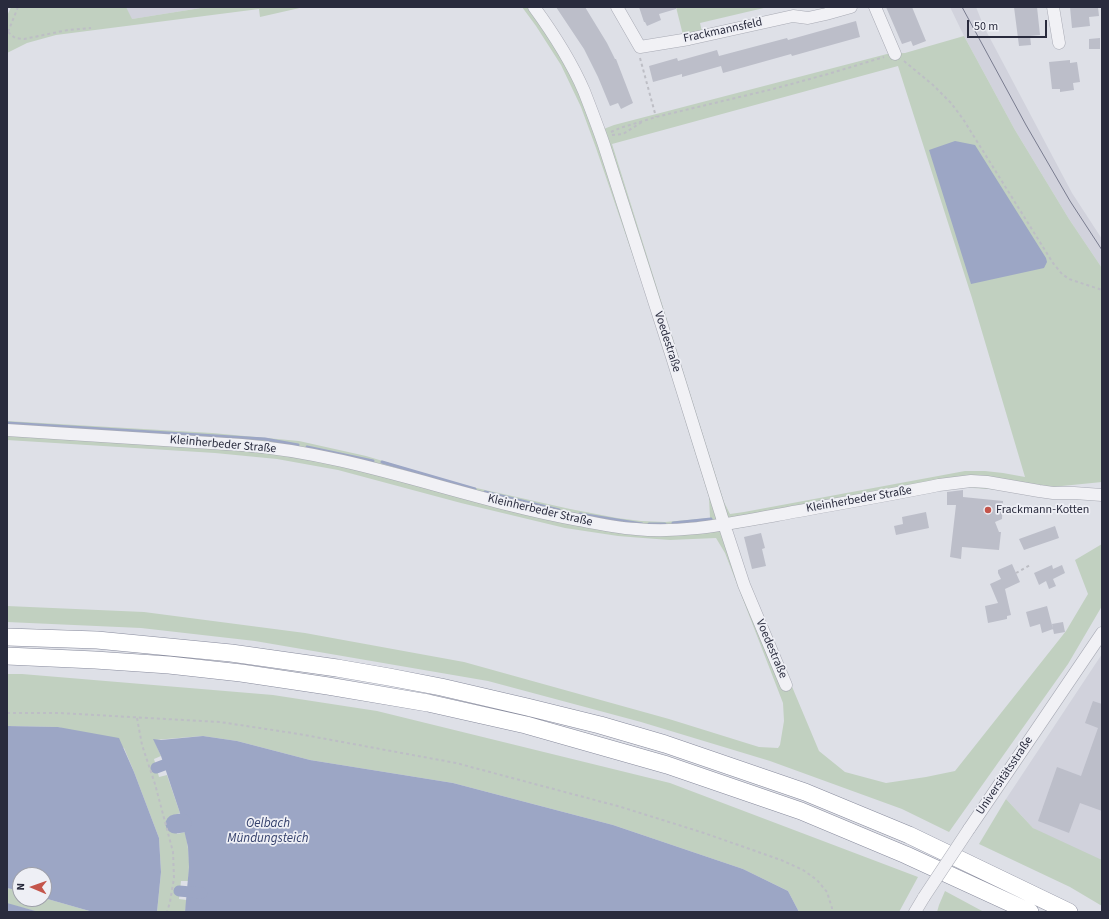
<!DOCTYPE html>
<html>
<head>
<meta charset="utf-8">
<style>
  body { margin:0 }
  #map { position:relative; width:1109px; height:919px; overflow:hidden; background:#dee0e7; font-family:"Source Sans 3",sans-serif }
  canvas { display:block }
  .frame { position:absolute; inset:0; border:8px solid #292b3d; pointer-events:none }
  .north { position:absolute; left:12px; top:867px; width:40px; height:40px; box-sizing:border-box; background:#eeeff5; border:1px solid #9fa1ab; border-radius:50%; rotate:272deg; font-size:11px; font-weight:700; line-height:16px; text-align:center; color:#292b3d }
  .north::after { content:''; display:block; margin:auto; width:14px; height:18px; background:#c4554b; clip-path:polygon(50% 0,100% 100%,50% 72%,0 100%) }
  .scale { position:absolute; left:967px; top:20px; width:80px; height:18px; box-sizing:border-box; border:2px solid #292b3d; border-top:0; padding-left:5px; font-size:12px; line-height:14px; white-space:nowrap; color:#292b3d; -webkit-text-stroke:3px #eeeff5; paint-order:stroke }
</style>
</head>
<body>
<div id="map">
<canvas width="1109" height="919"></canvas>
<div class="frame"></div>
<div class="north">N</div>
<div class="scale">50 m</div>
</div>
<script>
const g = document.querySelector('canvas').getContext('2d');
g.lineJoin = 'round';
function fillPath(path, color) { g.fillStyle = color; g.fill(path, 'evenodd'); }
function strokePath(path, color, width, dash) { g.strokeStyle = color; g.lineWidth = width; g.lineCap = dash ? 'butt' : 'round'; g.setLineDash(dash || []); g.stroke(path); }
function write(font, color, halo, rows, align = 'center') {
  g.font = font + ' "Source Sans 3",sans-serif'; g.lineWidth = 3.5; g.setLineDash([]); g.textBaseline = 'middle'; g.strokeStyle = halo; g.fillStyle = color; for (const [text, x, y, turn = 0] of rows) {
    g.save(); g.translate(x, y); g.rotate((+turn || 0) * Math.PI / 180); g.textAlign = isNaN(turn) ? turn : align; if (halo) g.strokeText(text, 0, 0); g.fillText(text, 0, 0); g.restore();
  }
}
const built = new Path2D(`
  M124,7H207L126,20Z
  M950,7H976L984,27L1072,193L1102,239V268L1069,219L1015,130L964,36Z
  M1102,654V868L1033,828L1006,799Z`);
const green = new Path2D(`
  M11,7H126L132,19L207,7H304L260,17L259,9L56,35L27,43L7,53V16Z
  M522,7H528L552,42L577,87L596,132L614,125L887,54L905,53L964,36L1015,130L1069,219L1102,268V482L1052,487L1003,490L958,487L729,530L746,577L819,751L845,772L886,783L926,777L955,771L1066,631L1088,594L1075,560L1102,544V606L1068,664L949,832L902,809L770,761L641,722L488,681L255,641L141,628L7,622V606L144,612L305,633L464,662L669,719L759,747L778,748L780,745L784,721L783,703L725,553L716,538L670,540L643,538L618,536L565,528L461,503L338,470L277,459L215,453L7,440V421L212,433L299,441L366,456L463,485L570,509L617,518L641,521L665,522L710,518L709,497L699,465L650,306L596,148L581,107L561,65L536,26ZM898,66L972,298L1025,477L1003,473L985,471H965L744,512L730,514L724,502L612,144Z
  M676,7H768L700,23L702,32L683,35Z
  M7,674H22L273,695L377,711L670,783L918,877L899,912H799L788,891L743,869L613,825L453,783L310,760L237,741L203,736L154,740L161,756L154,759L159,777L167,775L180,813L172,816L177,834L185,832C189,849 190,864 188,881H181L179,899L187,900L185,912H157L161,872L159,838L134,772L124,748L58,727L7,726Z
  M1006,799L1033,828L1102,860V906L1070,887L979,844Z
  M7,888L20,891V899H44V898L93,912H39L7,904Z
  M945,891L984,912H937L939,905Z`);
const water = new Path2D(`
  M955,141L975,145L1046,258L1047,262L1044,268L971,284L929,150Z
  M7,726L58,727L119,738L134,772L159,838L161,872L157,912H93L44,898V875H20V891L7,888Z
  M203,736L237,741L310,760L453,783L613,825L743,869L788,891L799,912H185L189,867L188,847L180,813L161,756L153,739L161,740Z
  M7,903L39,912H7Z`);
const stream = new Path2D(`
  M7,423L232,437L265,439L298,445
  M307,447L373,461
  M382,462L475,489
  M485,492L559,510
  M580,514L642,524
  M673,523L711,519
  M649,524H665`);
const canal = new Path2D(`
  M156,768L164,765
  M179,891L202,893`);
const river = new Path2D(`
  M175,824L182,823`);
const building = new Path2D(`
  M556,7H585L607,43L615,59H616L633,103L621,109L618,103L610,106L598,77L584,49Z
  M639,7H676V9L659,14L661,20L647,26L645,22H644Z
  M886,7H912L926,41L913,46L911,41L902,44Z
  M1014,7H1037L1040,35L1030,36L1031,45L1019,46Z
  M1070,7H1098L1099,16L1089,17L1090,26L1072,28Z
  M856,21L860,37L792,56L791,54L723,73L721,66L682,77V74L653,82L649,66L677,58L678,61L717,50L719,56L787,38L788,40Z
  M1100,38V49H1089V39Z
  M1070,60V63L1077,62L1080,82L1073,83L1074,90L1060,92V89H1052L1049,62Z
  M963,490V497L1003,501L1002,519L995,522L999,532H1001L999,550L962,547L961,559L950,557L956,505H947V492Z
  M926,512L929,528L896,535L894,526L903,524L902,517Z
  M1055,526L1059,538L1024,550L1019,539Z
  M761,533L765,548L762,549L766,566L752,569L744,537Z
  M1012,564L1020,582L1005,589L1011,615L1007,616V619L988,623L985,606L998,603L990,584L1001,579L998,573V570Z
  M1052,565L1053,569L1062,565L1065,573L1053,579L1056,586L1049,589L1046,581L1039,585L1034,573Z
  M1047,606L1053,629L1042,633L1040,624L1030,627L1026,612Z
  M1063,622L1065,632L1054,634L1052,624Z
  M1093,701L1102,704V811L1080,803L1069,833L1038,821L1057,767L1081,776L1098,728L1085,723Z`);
const path = new Path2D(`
  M675,7V8
  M8,32L15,38L24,39L68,30L91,28
  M8,32L18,7
  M640,58L656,117
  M904,61L933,85L951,103L963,119L1053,263L1062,274L1069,279L1102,290
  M611,132L620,128L656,117L773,89L828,74L884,57
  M612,135L623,134L642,122
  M1016,573L1030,565
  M7,713H59L220,722L299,734L456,763L621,807L704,833L781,860L803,870L817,880L827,892L832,908V912
  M137,718L142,745L155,784L173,852L174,878L170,902L167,912`);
const minor = new Path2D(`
  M534,7C553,33 571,61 584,91C591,109 598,127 604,145L672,357L724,524L744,585L786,685
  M617,7L640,47L689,39L793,16L808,18L826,14L851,7
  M875,7L895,54
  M1053,7L1059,43
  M7,430L242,445C357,454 466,500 579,520C598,524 617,528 636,529C683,534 731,523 777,515C831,505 885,496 939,485L971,481L987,482L1039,491L1053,493H1074L1102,495
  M969,829L1102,633
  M915,912L924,897`);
const highway = new Path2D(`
  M7,637L97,640L231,653L337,668L389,677L441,687L527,707L600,725L665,744L805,792L909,835L1069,912
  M7,656L95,660L169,665L241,673L328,686L428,703L526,725L667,765L801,811L906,855L1030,912`);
const tram = new Path2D(`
  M962,7L1026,125L1070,201L1102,250`);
const minorBridge = new Path2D(`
  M924,897L969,829`);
const markers = [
  [988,510,4,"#c4554b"]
];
const streetNames = [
  ["Frackmannsfeld",723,31,-12],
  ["Voedestraße",667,342,72],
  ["Kleinherbeder Straße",223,445,5],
  ["Kleinherbeder Straße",859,500,-10],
  ["Kleinherbeder Straße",540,511,13],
  ["Voedestraße",771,649,67],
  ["Universitätsstraße",1005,776,-56]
];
const poiNames = [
  ["Frackmann-Kotten",996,510]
];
const waterNames = [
  ["Oelbach",268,824],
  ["Mündungsteich",268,839]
];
fillPath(built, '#d1d2dc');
fillPath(green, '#c1d0c0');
fillPath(water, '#9ca6c5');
strokePath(stream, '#9ca6c5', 3);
strokePath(canal, '#9ca6c5', 11);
strokePath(river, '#9ca6c5', 19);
fillPath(building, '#bcbec9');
strokePath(minor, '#a8aab4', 13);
strokePath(highway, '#878a9c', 18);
strokePath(path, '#bdbec5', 2, [3, 3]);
strokePath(minor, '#f1f1f5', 12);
strokePath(highway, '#fff', 17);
strokePath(tram, '#797c8f', 1);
strokePath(minorBridge, '#a8aab4', 13, []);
strokePath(minorBridge, '#f1f1f5', 12);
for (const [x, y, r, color] of markers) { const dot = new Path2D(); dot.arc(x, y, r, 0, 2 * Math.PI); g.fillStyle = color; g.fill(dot); strokePath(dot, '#eeeff5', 1.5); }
write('12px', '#292b3d', '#eeeff5', streetNames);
write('12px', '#292b3d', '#eeeff5', poiNames, 'left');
write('italic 13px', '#36426d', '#eeeff5', waterNames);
</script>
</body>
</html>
